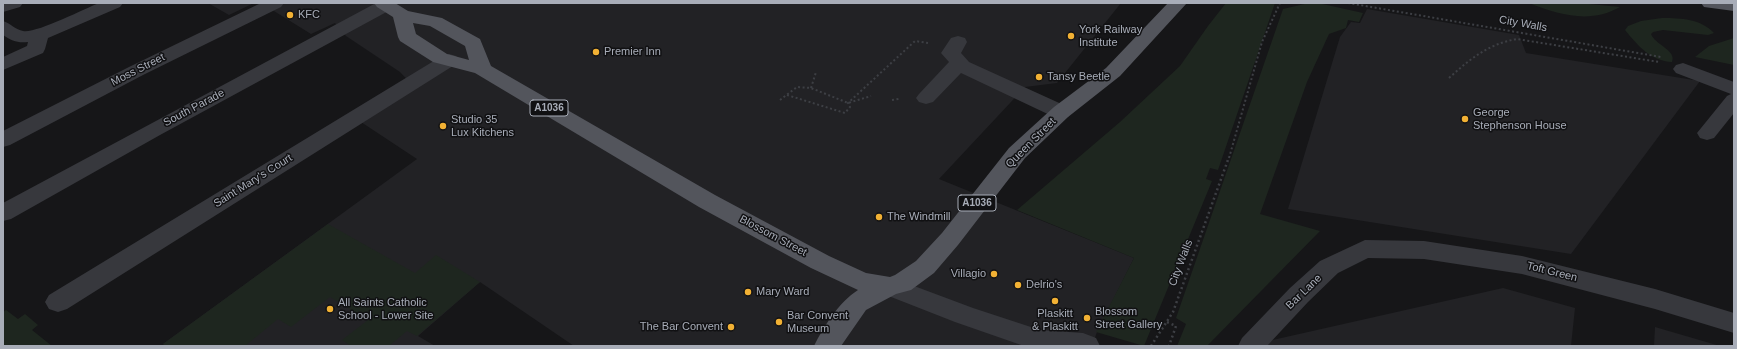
<!DOCTYPE html>
<html>
<head>
<meta charset="utf-8">
<style>
  body { margin:0 }
  #map { position:relative; width:1737px; height:349px; overflow:hidden; background:#161618; font-family:Arial,sans-serif }
  canvas { display:block }
  .frame { position:absolute; inset:0; border:4px solid #a8adb8; pointer-events:none }
</style>
</head>
<body>
<div id="map">
<canvas width="1737" height="349"></canvas>
<div class="frame"></div>
</div>
<script>
const g = document.querySelector('canvas').getContext('2d');
g.lineJoin = 'round';
function fillPath(path, color) { g.fillStyle = color; g.fill(path, 'evenodd'); }
function strokePath(path, color, width, dash) { g.strokeStyle = color; g.lineWidth = width; g.lineCap = dash ? 'butt' : 'round'; g.setLineDash(dash || []); g.stroke(path); }
function write(font, color, halo, rows, align = 'center') {
  g.font = font + ' Arial,sans-serif'; g.lineWidth = 3; g.setLineDash([]); g.textBaseline = 'middle'; g.strokeStyle = halo; g.fillStyle = color; for (const [text, x, y, turn = 0] of rows) {
    g.save(); g.translate(x, y); g.rotate((+turn || 0) * Math.PI / 180); g.textAlign = isNaN(turn) ? turn : align; if (halo) g.strokeText(text, 0, 0); g.fillText(text, 0, 0); g.restore();
  }
}
const built = new Path2D(`
  M208,3H254L229,15Z
  M261,3H1121L1057,83L1025,87L939,179L1134,258L1097,332L1092,346H574L480,282L418,336L435,346H166L163,344L417,159L361,122L415,88L400,72L346,36L335,23L311,34Z
  M1367,9L1519,35L1526,53L1700,81L1571,254L1288,209L1340,37L1351,22L1360,23Z
  M1503,288L1575,308L1571,346H1246Z
  M1655,327L1720,346H1654Z`);
const green = new Path2D(`
  M1226,3H1275L1218,170L1210,168L1206,179L1212,181L1144,346L1096,332L1134,258L1017,210L1120,122L1180,66L1208,26Z
  M1309,3H1318L1363,13L1359,22L1348,20L1346,28L1329,34L1307,82L1260,214L1320,231L1207,346H1177L1186,324L1176,318L1283,9Z
  M1529,3H1579L1620,7C1590,24 1560,15 1529,3Z
  M1662,18C1681,18 1701,19 1714,33L1708,35L1663,30L1653,32L1651,34C1655,45 1677,50 1672,62C1651,61 1638,46 1625,30L1628,26L1641,21Z
  M1734,38V65L1695,57L1709,46Z
  M328,224L415,273L436,255L480,282L417,336L407,331L389,346H351L342,340L368,320L330,297L291,327L278,319L245,346H166L163,344Z
  M6,310L18,319L25,314L38,325L32,330L52,346H3V312Z`);
const pathFar1 = new Path2D(`
  M1348,3L1661,57
  M1449,78C1470,59 1488,44 1517,39L1659,62
  M811,88L816,72
  M787,95L845,113L850,107L848,103L915,41L928,43
  M780,100L797,87L811,88L848,103L871,96
  M892,100L899,99
  M1229,158L1262,42L1280,3`);
const path = new Path2D(`
  M1167,322L1176,326L1169,346
  M1151,346L1173,312L1229,157`);
const minor = new Path2D(`
  M3,3H23L20,7L3,12Z
  M99,3H123L120,7L48,38L45,49L43,53L3,70V57L27,46L28,42C17,43 12,41 3,35V21C10,23 16,30 23,31C35,34 84,9 99,3Z
  M261,3H284L281,7L143,75L10,145L3,147V131L129,67Z
  M376,3H394L395,5L392,9L160,135L11,219L3,221V203Z
  M958,36L965,38L967,42L961,53L969,62L1068,107L1071,112L1068,117L1061,118L1054,117L961,73L933,102L926,104L919,102L916,98L919,94L949,62L941,53L951,38Z
  M449,54L456,56L459,60L456,64L67,309L58,312L49,309L45,302L49,295L442,56Z
  M1683,63L1734,82V113L1714,138L1707,140L1700,138L1697,133L1727,96L1731,94L1676,73L1673,69L1676,65Z
  M1365,240L1424,241L1522,256L1655,289L1734,313V333L1655,309L1522,274L1424,259L1368,258L1338,273L1308,302L1267,346H1238L1242,338L1290,288L1320,261Z
  M890,277L973,308L1040,330L1083,333L1096,338L1100,346H1024L955,322L881,293L878,286L881,279Z`);
const major = new Path2D(`
  M374,3H395L408,11L442,18L480,39L491,66L715,195L829,256L866,273L890,277L895,275L916,261L942,233L1009,148L1054,107L1106,68L1168,3H1187L1120,76L1068,117L1025,158L958,245L934,273L911,290L896,294L866,310L841,346H814C824,326 839,302 858,290L811,268L699,207L475,73L433,62L400,41L398,37L393,17L377,7ZM413,23L430,26L465,46L469,60L447,54L416,34Z
  M1701,3H1734V11L1704,7Z`);
const markers = [
  [290,15,4,"#f2b134"],
  [1071,36,4,"#f2b134"],
  [596,52,4,"#f2b134"],
  [1039,77,4,"#f2b134"],
  [1465,119,4,"#f2b134"],
  [443,126,4,"#f2b134"],
  [879,217,4,"#f2b134"],
  [994,274,4,"#f2b134"],
  [1018,285,4,"#f2b134"],
  [748,292,4,"#f2b134"],
  [1055,301,4,"#f2b134"],
  [330,309,4,"#f2b134"],
  [1087,318,4,"#f2b134"],
  [779,322,4,"#f2b134"],
  [731,327,4,"#f2b134"]
];
const shields = [
  [549,108,38],
  [977,203,38]
];
const shieldNames = [
  ["A1036",549,108],
  ["A1036",977,203]
];
const poiNames = [
  ["KFC",298,15],
  ["York Railway",1079,30],
  ["Institute",1079,43],
  ["Premier Inn",604,52],
  ["Tansy Beetle",1047,77],
  ["George",1473,113],
  ["Stephenson House",1473,126],
  ["Studio 35",451,120],
  ["Lux Kitchens",451,133],
  ["The Windmill",887,217],
  ["Villagio",986,274,"right"],
  ["Delrio's",1026,285],
  ["Mary Ward",756,292],
  ["All Saints Catholic",338,303],
  ["School - Lower Site",338,316],
  ["Blossom",1095,312],
  ["Street Gallery",1095,325],
  ["Plaskitt",1055,314,"center"],
  ["& Plaskitt",1055,327,"center"],
  ["Bar Convent",787,316],
  ["Museum",787,329],
  ["The Bar Convent",723,327,"right"]
];
const streetNames = [
  ["City Walls",1523,24,10],
  ["Moss Street",138,70,-27],
  ["South Parade",194,108,-28],
  ["Queen Street",1031,143,-45],
  ["Saint Mary's Court",253,181,-32],
  ["Blossom Street",773,236,28],
  ["City Walls",1181,263,-69],
  ["Toft Green",1552,272,14],
  ["Bar Lane",1304,292,-44]
];
fillPath(built, '#222225');
fillPath(green, '#1e261f');
strokePath(pathFar1, '#3d3f44', 2, [2, 2.5]);
strokePath(path, '#3d3f44', 2.5, [2, 3]);
fillPath(minor, '#37383d');
fillPath(major, '#53555c');
for (const [x, y, r, color] of markers) { const dot = new Path2D(); dot.arc(x, y, r, 0, 2 * Math.PI); g.fillStyle = color; g.fill(dot); strokePath(dot, '#111113', 1.5); }
for (const [x, y, w] of shields) { const box = new Path2D(); box.roundRect(x - w / 2, y - 8, w, 16, 3); g.fillStyle = '#111113'; g.fill(box); strokePath(box, '#a8adb8', 1); }
write('bold 10px', '#a8adb8', null, shieldNames);
write('11px', '#a8adb8', '#111113', poiNames, 'left');
write('11px', '#a8adb8', '#111113', streetNames);
</script>
</body>
</html>
